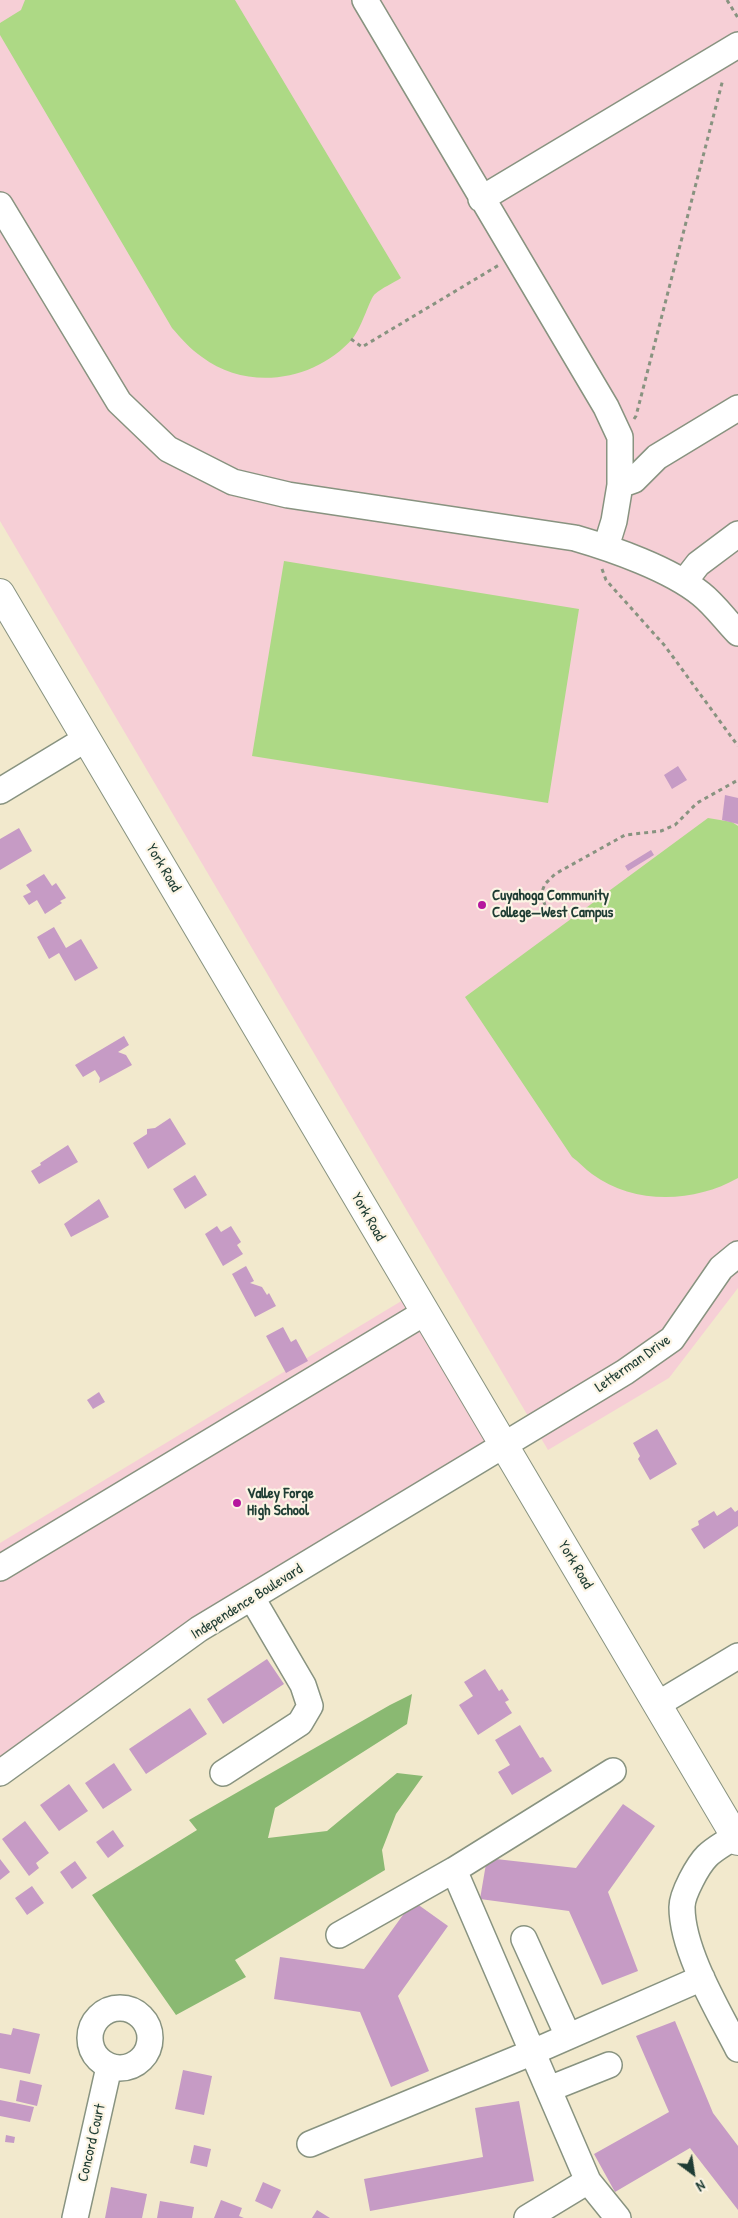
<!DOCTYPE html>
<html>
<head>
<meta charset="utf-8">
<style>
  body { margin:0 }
  #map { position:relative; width:738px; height:2218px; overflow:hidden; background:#f2e9cd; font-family:"Patrick Hand",sans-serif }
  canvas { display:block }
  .north { position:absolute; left:668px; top:2148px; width:50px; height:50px; -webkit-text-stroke:4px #fcf5e5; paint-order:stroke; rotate:149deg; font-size:14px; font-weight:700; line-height:20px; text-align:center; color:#1f3d34 }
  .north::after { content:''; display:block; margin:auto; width:18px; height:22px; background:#1f3d34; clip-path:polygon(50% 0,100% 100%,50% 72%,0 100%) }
</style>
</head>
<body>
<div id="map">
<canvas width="738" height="2218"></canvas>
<div class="north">N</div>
</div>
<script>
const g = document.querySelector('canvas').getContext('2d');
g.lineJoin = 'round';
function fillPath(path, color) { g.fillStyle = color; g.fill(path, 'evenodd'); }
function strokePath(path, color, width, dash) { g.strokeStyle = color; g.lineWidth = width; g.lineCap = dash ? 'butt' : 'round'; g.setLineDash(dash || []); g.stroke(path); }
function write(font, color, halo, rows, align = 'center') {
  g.font = font + ' "Patrick Hand",sans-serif'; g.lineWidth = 4.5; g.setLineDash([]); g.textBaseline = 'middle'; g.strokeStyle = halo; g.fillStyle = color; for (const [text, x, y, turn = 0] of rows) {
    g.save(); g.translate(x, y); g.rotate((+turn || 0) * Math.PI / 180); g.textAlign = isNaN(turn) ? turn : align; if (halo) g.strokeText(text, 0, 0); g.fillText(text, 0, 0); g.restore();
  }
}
const built = new Path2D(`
  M0,0H738V1288L669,1378L548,1450L0,521Z
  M413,1294L504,1446L0,1773V1543Z`);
const green = new Path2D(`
  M25,0H235L401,278C393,283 382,288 375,294C370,298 362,327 353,338C316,381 248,392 202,357C190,349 181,338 172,328L0,35V23L21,10Z
  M284,561L579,609L548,803L252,756Z
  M708,818L732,822L738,826V1178C694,1203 634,1205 592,1174C585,1169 579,1162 572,1157L465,997Z`);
const forest = new Path2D(`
  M412,1694L407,1724L275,1808L268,1838L327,1831L397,1773L423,1776L396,1814L382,1850L385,1870L235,1960L246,1977L176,2015L92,1895L197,1830L189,1820L390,1705Z`);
const building = new Path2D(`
  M678,766L687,780L672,789L664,775Z
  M725,795L738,798V824L722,820Z
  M19,828L32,851L0,870V839Z
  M651,850L654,855L628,871L625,866Z
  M44,874L52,886L56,883L66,898L60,901L62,903L45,914L37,900L29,905L23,896L31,892L26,885Z
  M54,927L66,948L81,939L98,968L75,981L59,953L49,959L37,937Z
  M124,1036L129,1045L118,1052L126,1055L132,1065L99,1083L100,1078L95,1070L83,1077L75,1065Z
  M170,1118L186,1144L148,1169L133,1143L147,1134V1129L155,1128Z
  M68,1145L78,1162L39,1184L31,1171L41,1165L40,1163Z
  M195,1175L207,1195L185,1209L173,1189Z
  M99,1199L109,1217L71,1237L64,1224Z
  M217,1226L221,1232L231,1226L241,1242L237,1245L243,1254L223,1266L205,1234Z
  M246,1266L254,1281L250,1283L262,1287L267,1295L269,1293L276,1306L255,1317L232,1274Z
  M283,1327L291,1342L296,1339L308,1361L286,1373L266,1336Z
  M99,1392L105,1402L93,1409L87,1400Z
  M657,1429L677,1464L650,1480L638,1459L640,1456L633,1443Z
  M731,1507L735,1512L738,1510V1526L704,1549L691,1529L699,1525L698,1521L714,1511L717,1516Z
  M267,1659L284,1684L223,1724L207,1699Z
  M485,1669L499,1691L502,1689L509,1700L505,1702L512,1713L478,1735L459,1705L473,1696L464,1682Z
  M190,1708L207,1734L146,1774L129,1749Z
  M520,1725L540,1758L543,1757L552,1771L512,1795L498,1772L510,1765L495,1740Z
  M114,1763L132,1790L103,1809L85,1783Z
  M69,1784L88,1811L59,1831L40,1805Z
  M623,1804L655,1826L608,1892L638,1971L602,1985L569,1911L480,1899L487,1858L576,1868Z
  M25,1821L49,1853L36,1863L39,1868L29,1876L2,1839Z
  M113,1830L124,1846L108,1858L96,1842Z
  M0,1859L10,1872L0,1880Z
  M75,1861L87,1878L72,1889L60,1872Z
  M32,1886L44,1903L27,1915L15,1898Z
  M413,1901L448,1926L398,1996L429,2071L391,2087L360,2012L274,1999L280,1957L364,1969Z
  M675,2021L713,2113L738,2146V2210L690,2148L615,2192L594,2154L669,2112L636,2036Z
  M13,2028L40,2034L30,2074L0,2068V2033L11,2035Z
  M183,2070L212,2076L204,2115L175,2109Z
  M20,2080L42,2085L37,2106L16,2101Z
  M0,2100L34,2107L30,2122L0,2116Z
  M519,2101L534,2181L370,2211L364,2179L483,2157L475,2108Z
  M6,2135L15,2137L14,2143L5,2142Z
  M194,2145L211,2149L207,2167L190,2163Z
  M263,2182L281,2190L272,2209L255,2201Z
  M111,2187L147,2194L142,2218H105Z
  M221,2200L242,2208L239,2216L244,2218H214Z
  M160,2201L194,2207L192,2218H157Z
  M317,2210L330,2218H312Z`);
const path = new Path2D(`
  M727,0L738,18
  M351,339L362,347L499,265
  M634,419L636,416L723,79
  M602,569L606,580L665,646L738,746
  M545,905L541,894L545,884L555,874L625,835L661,831L675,825L697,803L738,780`);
const minor = new Path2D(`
  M365,0L606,407L620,437V485L614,521L606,547
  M481,199L738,45
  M0,205L119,402L168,449L233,482L288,495L575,538C613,549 670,569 701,594C715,605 726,621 738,633
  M620,485L634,480L657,457L738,408
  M684,582L698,564L738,534
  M0,791L86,739
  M0,1568L424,1313
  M658,1704L738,1656
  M613,1771L454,1870L588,2181L618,2218
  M0,1773L199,1629L625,1372L672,1339L721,1268L738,1254
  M223,1773L300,1723L310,1706L303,1685L252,1598
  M735,1836C726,1843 715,1848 707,1856C698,1865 682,1894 682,1907C682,1951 718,2010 738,2049
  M339,1935L454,1870
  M524,1939L568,2036
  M90 2038a30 30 0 1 1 60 0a30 30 0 1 1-60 0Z
  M549,2089L609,2065
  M310,2144L533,2052L702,1978
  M75,2218L109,2067
  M527,2218L588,2181`);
const major = new Path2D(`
  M0,593L738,1841`);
const markers = [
  [482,905,5,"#b5179e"],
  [237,1503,5,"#b5179e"]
];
const streetNames = [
  ["York Road",163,868,59],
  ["York Road",368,1217,60],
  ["Letterman Drive",633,1364,-35],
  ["York Road",575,1565,59],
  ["Independence Boulevard",247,1602,-32],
  ["Concord Court",92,2143,-77]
];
const poiNames = [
  ["Cuyahoga Community",492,896],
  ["College—West Campus",492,913],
  ["Valley Forge",247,1494],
  ["High School",247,1511]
];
fillPath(built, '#f6cfd6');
fillPath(green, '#add985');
fillPath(forest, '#8ab972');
fillPath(building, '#c69bc5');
strokePath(minor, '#889380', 28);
strokePath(major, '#889380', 30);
strokePath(path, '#889380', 3, [4, 4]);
strokePath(minor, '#fff', 25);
strokePath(major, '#fff', 28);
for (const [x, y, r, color] of markers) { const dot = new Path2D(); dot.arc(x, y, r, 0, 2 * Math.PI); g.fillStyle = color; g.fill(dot); strokePath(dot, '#fcf5e5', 2); }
write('15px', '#1f3d34', '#fcf5e5', streetNames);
write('bold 15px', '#1f3d34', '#fcf5e5', poiNames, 'left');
</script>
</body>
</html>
